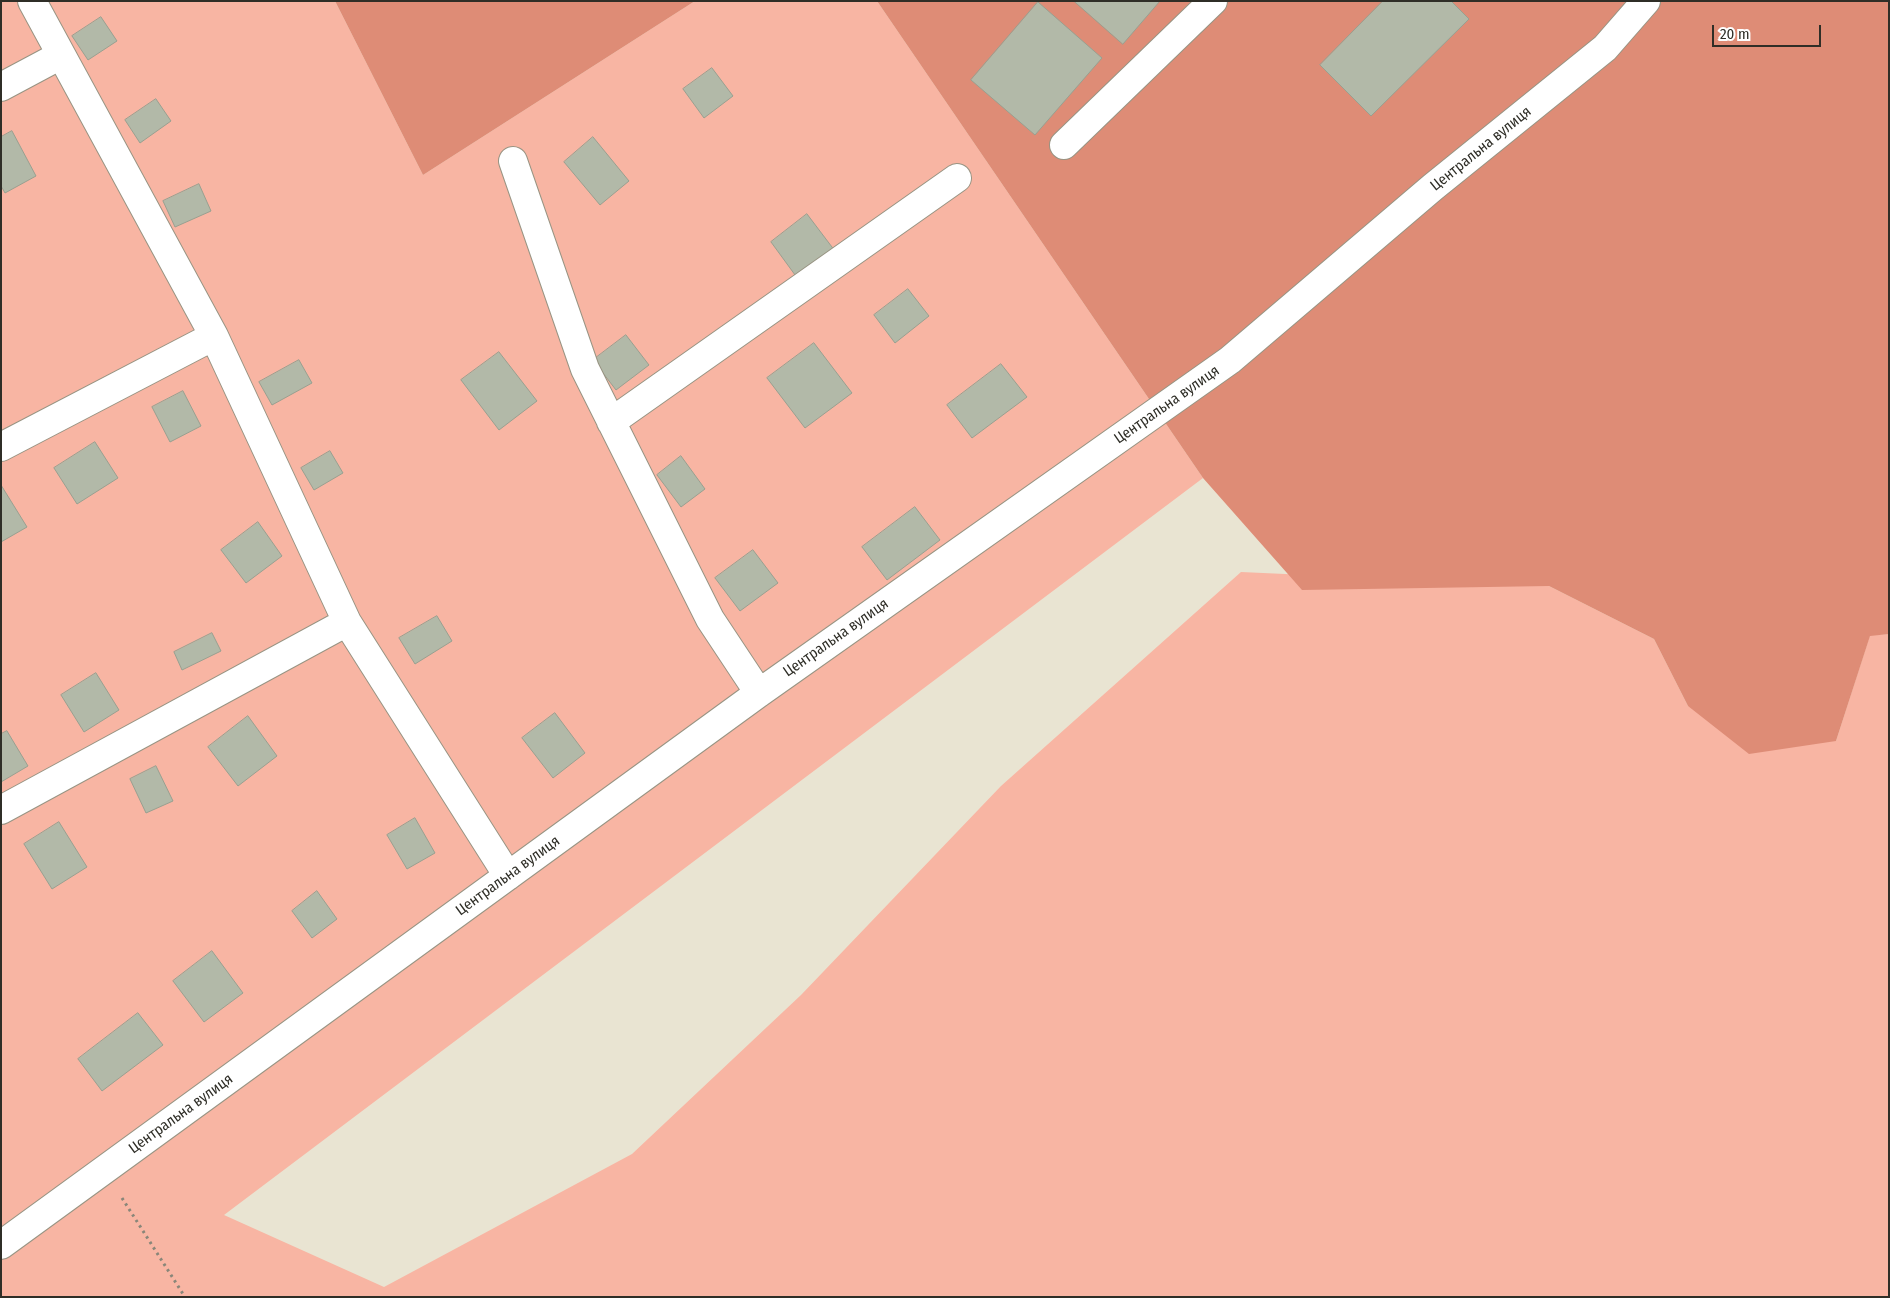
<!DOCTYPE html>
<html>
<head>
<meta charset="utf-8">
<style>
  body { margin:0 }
  #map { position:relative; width:1890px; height:1298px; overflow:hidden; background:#e9e4d2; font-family:"Fira Sans Condensed",sans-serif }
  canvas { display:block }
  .frame { position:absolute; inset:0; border:2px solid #2f2e27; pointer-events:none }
  .scale { position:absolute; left:1712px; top:25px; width:109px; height:22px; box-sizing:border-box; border:2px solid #2f2e27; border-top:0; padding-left:6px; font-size:15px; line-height:18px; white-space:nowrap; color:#2f2e27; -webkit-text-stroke:4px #fff; paint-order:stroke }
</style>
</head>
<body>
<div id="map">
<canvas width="1890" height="1298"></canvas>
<div class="frame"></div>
<div class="scale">20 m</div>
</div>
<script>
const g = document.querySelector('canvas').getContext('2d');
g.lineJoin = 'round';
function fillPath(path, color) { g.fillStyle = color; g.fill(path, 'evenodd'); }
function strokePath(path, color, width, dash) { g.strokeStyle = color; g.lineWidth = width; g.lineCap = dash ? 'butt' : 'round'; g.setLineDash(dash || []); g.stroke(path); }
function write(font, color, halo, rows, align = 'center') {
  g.font = font + ' "Fira Sans Condensed",sans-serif'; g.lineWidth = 4; g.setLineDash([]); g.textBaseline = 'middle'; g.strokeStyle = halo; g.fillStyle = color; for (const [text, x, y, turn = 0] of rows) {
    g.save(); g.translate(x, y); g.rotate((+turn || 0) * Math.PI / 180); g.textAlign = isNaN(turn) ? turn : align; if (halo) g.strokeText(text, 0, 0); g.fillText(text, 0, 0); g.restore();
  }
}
const green = new Path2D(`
  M1,1H335L423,175L695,1H877L1203,478L224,1215L384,1287L632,1154L801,995L1001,786L1241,572L1549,586L1654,639L1688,706L1836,741L1870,635L1889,634V1297H1Z`);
const forest = new Path2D(`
  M335,1H695L423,175Z
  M877,1H1889V634L1870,636L1836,741L1749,754L1688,706L1654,639L1549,586L1302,590L1203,478Z`);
const building = new Path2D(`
  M1074,1H1160L1123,44Z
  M1383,1H1451L1469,19L1371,116L1320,65Z
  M1038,2L1102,58L1035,135L971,80Z
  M101,17L117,41L88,60L72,36Z
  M712,68L733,96L704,118L683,89Z
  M156,99L171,121L140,143L125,120Z
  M12,131L36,176L5,193L1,186V137Z
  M593,137L629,181L600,205L564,162Z
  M199,184L211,211L175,227L163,201Z
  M807,214L835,251L798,279L771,242Z
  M908,289L929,316L895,343L874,315Z
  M626,335L649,365L616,390L593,360Z
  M814,343L852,393L805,428L767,378Z
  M499,352L537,401L499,430L461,380Z
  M299,360L312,383L272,405L259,382Z
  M1001,364L1027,397L972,438L947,405Z
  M183,391L201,426L170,442L152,407Z
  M95,442L118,478L77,504L54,468Z
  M330,451L343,473L314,490L301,468Z
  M681,456L705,489L681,507L657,475Z
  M1,485L27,527L1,542Z
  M915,507L940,540L887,580L862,547Z
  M258,522L282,556L246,583L221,550Z
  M753,550L778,583L740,611L715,578Z
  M437,616L452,641L415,664L399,638Z
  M212,633L221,651L182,670L174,652Z
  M96,673L119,710L84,732L61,695Z
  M555,713L585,753L553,778L522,738Z
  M248,716L277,756L238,786L208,747Z
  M7,731L28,766L1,782V734Z
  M156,766L173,801L146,813L130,779Z
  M415,818L435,853L407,869L387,835Z
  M59,822L87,867L52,889L24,844Z
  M317,891L337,919L312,938L292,911Z
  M212,951L243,993L204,1022L173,981Z
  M138,1013L163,1045L102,1091L78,1059Z`);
const path = new Path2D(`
  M122,1198L185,1297`);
const minor = new Path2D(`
  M32,1L214,336L347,622L508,876
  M1,87L61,55
  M1064,145L1213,1
  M513,161L585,369L710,619L759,693
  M611,422L957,178
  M1,447L214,336
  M1,810L347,622
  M1,1245L759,693L1230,360L1433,187L1605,48L1646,1`);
const streetNames = [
  ["Центральна вулиця",1481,149,-39],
  ["Центральна вулиця",1167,405,-35],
  ["Центральна вулиця",836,638,-35],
  ["Центральна вулиця",508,876,-36],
  ["Центральна вулиця",181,1114,-36]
];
fillPath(green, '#f8b5a3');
fillPath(forest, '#de8c76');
fillPath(building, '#b2b9a8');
strokePath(building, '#99a090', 1);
strokePath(minor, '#989483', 30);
strokePath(path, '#898679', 3, [2.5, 4]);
strokePath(minor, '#fff', 28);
write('15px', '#2f2e27', '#fff', streetNames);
</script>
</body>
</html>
